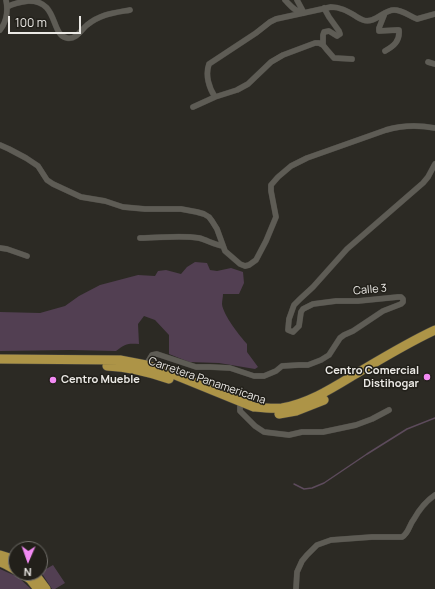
<!DOCTYPE html>
<html>
<head>
<meta charset="utf-8">
<style>
  body { margin:0 }
  #map { position:relative; width:435px; height:589px; overflow:hidden; background:#2c2a24; font-family:Manrope,sans-serif }
  canvas { display:block }
  .north { position:absolute; left:8px; top:541px; width:40px; height:40px; box-sizing:border-box; background:#22201a; border:1px solid #72706b; border-radius:50%; rotate:182deg; font-size:11px; font-weight:700; line-height:16px; text-align:center; color:#ebe9e5 }
  .north::after { content:''; display:block; margin:auto; width:14px; height:18px; background:#f28af3; clip-path:polygon(50% 0,100% 100%,50% 72%,0 100%) }
  .scale { position:absolute; left:8px; top:16px; width:73px; height:18px; box-sizing:border-box; border:2px solid #ebe9e5; border-top:0; padding-left:5px; font-size:12px; line-height:14px; white-space:nowrap; color:#ebe9e5; -webkit-text-stroke:3px #22201a; paint-order:stroke }
</style>
</head>
<body>
<div id="map">
<canvas width="435" height="589"></canvas>
<div class="north">N</div>
<div class="scale">100 m</div>
</div>
<script>
const g = document.querySelector('canvas').getContext('2d');
g.lineJoin = 'round';
function fillPath(path, color) { g.fillStyle = color; g.fill(path, 'evenodd'); }
function strokePath(path, color, width, dash) { g.strokeStyle = color; g.lineWidth = width; g.lineCap = dash ? 'butt' : 'round'; g.setLineDash(dash || []); g.stroke(path); }
function write(font, color, halo, rows, align = 'center') {
  g.font = font + ' Manrope,sans-serif'; g.lineWidth = 3; g.setLineDash([]); g.textBaseline = 'middle'; g.strokeStyle = halo; g.fillStyle = color; for (const [text, x, y, turn = 0] of rows) {
    g.save(); g.translate(x, y); g.rotate((+turn || 0) * Math.PI / 180); g.textAlign = isNaN(turn) ? turn : align; if (halo) g.strokeText(text, 0, 0); g.fillText(text, 0, 0); g.restore();
  }
}
const green = new Path2D(`
  M195,262L207,263L210,270L217,271L231,268L243,272L244,283L239,294H223C223,297 222,301 222,304C223,315 240,336 247,344V352L258,367L255,369L219,363L189,362L169,354V335L155,320L144,316L138,324L139,344C128,343 125,344 116,351L70,350L0,351V312L40,313L65,306L79,296L100,285L138,275L155,276L158,271L166,270L181,274L187,267Z
  M53,565L65,583L55,589H52L41,572Z
  M0,569L18,577L31,589H0Z`);
const stream = new Path2D(`
  M294,484L304,489L312,488L324,483L367,454L407,429L435,418`);
const minor = new Path2D(`
  M285,0C290,5 295,12 302,12
  M297,0L304,13
  M7,7C14,3 20,2 28,1C59,0 50,35 67,38C76,40 81,30 87,25C101,14 113,13 130,10
  M385,13L379,28V31L397,30H399C400,41 394,46 385,51
  M0,30C7,21 8,10 6,0
  M323,45V35L324,32L329,31L337,36L340,34L339,31L329,17L324,8
  M352,59L334,58L327,50L323,45L319,43H315L283,55L271,62L248,84L237,90L215,97C209,88 205,75 209,64L256,33L270,22L276,19L331,7C340,7 347,11 354,15C357,17 360,19 363,20C375,24 383,10 394,10C403,10 409,16 417,19L435,14
  M428,62L435,64
  M193,107L215,97
  M0,145L9,149L26,158L38,166L47,180L53,184L81,197L105,201L123,207L145,209H181L197,212L204,214L209,217L212,221L217,229L225,251L240,264L245,266L249,265L256,260L266,241L276,217L271,191V185L278,177L291,166L307,158L386,130C403,125 418,125 435,128
  M140,238C160,238 180,235 199,238C207,240 215,245 223,246
  M0,248L7,249L27,256
  M146,365L152,355L157,354L196,367H210L230,368L254,376H264L276,371L282,366L299,365H308L321,360L329,355L340,338L344,335L353,331L383,311L401,304L403,302V299L401,297H398L358,301H336L313,304L303,309L301,312L299,326L293,332L288,330L289,319L294,305L300,299L313,287L347,249L423,183L428,177L435,164
  M240,406V411L255,426L264,432L289,435L302,432H323L356,425L372,419L389,410
  M296,589L297,572L302,561L307,555L317,545L331,540L372,537H402C409,533 409,525 414,519C419,510 426,501 435,495`);
const primary = new Path2D(`
  M0,359L120,360L146,365L168,372L254,407C264,408 273,409 282,408C309,403 331,389 354,375C381,359 407,343 435,330
  M107,366C128,367 149,372 169,379
  M279,414L296,411L324,400
  M0,555L16,560
  M0,562L5,564L16,570
  M21,573L30,579L38,589
  M34,573L46,589`);
const markers = [
  [427,377,4,"#f28af3"],
  [53,380,4,"#f28af3"]
];
const streetNames = [
  ["Calle 3",370,290,-5],
  ["Carretera Panamericana",207,381,19]
];
const poiNames = [
  ["Centro Comercial",419,371],
  ["Distihogar",419,384],
  ["Centro Mueble",61,380,"left"]
];
fillPath(green, '#523f52');
strokePath(stream, '#5d4b5c', 1.5);
strokePath(minor, '#484641', 6);
strokePath(primary, '#484641', 10);
strokePath(minor, '#5e5c55', 5.5);
strokePath(primary, '#ad9447', 9);
for (const [x, y, r, color] of markers) { const dot = new Path2D(); dot.arc(x, y, r, 0, 2 * Math.PI); g.fillStyle = color; g.fill(dot); strokePath(dot, '#22201a', 1.5); }
write('11px', '#ebe9e5', '#22201a', streetNames);
write('bold 11px', '#ebe9e5', '#22201a', poiNames, 'right');
</script>
</body>
</html>
